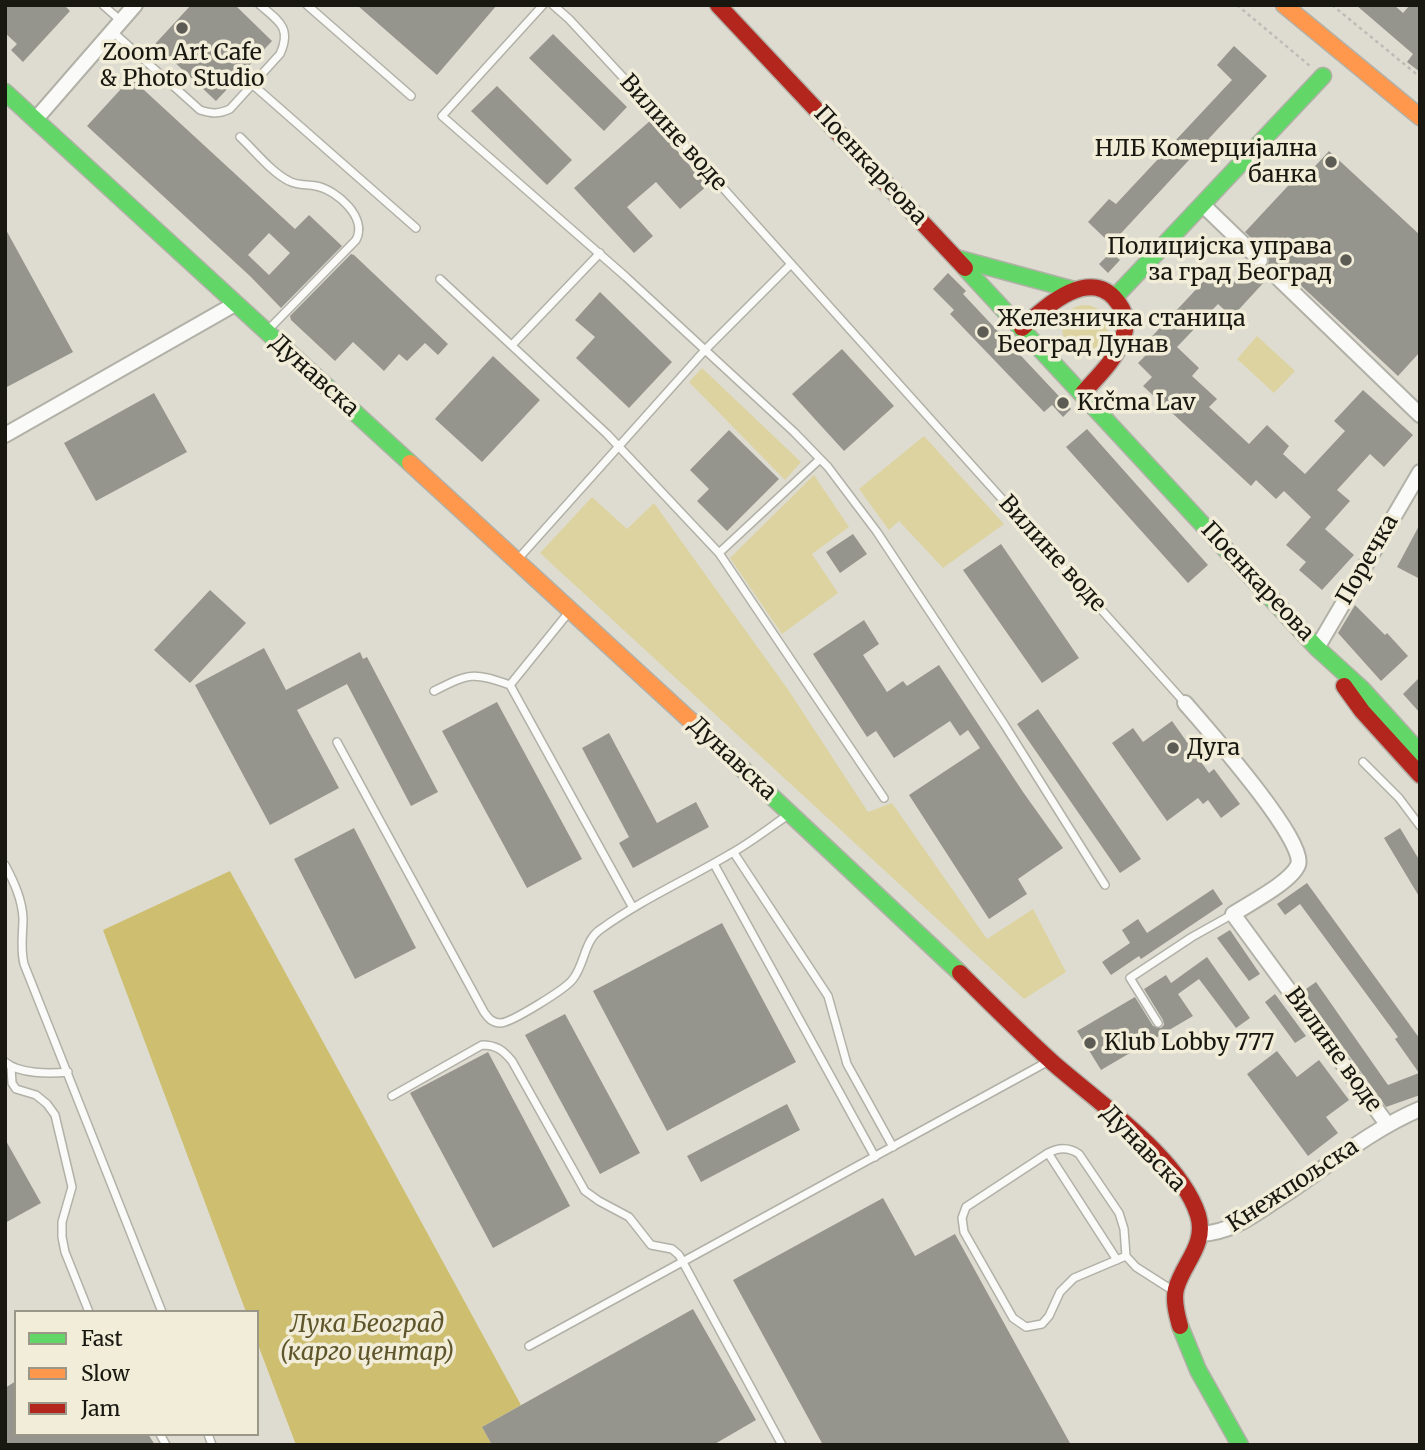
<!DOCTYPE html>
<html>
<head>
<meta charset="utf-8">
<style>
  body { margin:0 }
  #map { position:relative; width:1425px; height:1450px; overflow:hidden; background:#dedcd1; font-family:Merriweather,serif }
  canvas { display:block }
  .frame { position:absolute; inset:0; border:7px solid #181710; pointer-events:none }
  .legend { position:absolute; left:14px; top:1310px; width:245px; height:126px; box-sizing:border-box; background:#f1edd9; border:2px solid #9a9789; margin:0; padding:9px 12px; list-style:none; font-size:21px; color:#181710 }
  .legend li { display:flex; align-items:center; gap:14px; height:35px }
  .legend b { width:35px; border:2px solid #9a9789 }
</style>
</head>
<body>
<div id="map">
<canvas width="1425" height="1450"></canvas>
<div class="frame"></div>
<ul class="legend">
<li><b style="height:9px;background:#63d668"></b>Fast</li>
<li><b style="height:9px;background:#ff974d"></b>Slow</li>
<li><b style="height:9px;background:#b3261e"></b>Jam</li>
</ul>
</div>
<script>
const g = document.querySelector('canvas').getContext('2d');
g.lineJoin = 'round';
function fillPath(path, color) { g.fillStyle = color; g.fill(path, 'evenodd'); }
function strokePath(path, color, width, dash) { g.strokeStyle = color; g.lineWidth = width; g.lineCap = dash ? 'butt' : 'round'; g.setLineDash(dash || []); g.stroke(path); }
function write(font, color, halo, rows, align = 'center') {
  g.font = font + ' Merriweather,serif'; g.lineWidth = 7; g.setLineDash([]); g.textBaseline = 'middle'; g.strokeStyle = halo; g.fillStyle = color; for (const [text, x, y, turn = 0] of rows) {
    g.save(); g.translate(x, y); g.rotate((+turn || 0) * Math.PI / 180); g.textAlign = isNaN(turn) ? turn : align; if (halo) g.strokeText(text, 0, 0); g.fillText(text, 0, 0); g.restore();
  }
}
const green = new Path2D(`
  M1062 328a23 23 0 1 1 46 0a23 23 0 1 1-46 0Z
  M1257,336L1295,371L1274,393L1237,359Z
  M702,368L801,462L785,480L689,382Z
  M924,436L1004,524L943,568L899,521L889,530L859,489Z
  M814,475L849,527L812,554L838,593L782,634L730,558Z
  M592,497L627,529L654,503L789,691L868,812L892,803L987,939L1033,909L1066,972L1024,999L540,553Z`);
const water = new Path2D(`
  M230,871L521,1405L482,1427L492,1445H296L257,1342V1312H246L103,930Z`);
const building = new Path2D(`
  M5,5H64L70,11L23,62L11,50L17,44L5,33Z
  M191,5H235L272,41L216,101L155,44Z
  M357,5H497L437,75Z
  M1356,5H1394L1403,13L1410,5H1420V72L1407,62L1413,54Z
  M553,34L627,107L604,131L529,58Z
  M1234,46L1267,76L1111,244L1088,222L1109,199L1116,204L1232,80L1217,65Z
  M131,78L295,229L309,215L342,246L281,308L251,277L87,126ZM269,233L290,253L269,275L248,255Z
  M497,86L572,160L547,185L471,111Z
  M651,120L707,186L680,209L656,182L627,207L653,236L634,253L574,188Z
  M1329,151L1420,235V352L1398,376L1280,266L1275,264L1268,265L1269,258L1267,254L1245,232L1300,173L1305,177Z
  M5,228L73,352L5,388Z
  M1111,252L1120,260L1108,273L1099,264Z
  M351,254L354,255L448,344L438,355L425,343L407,361L399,354L384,371L353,342L335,361L291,320L290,316Z
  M1218,266L1237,284L1254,267L1258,269L1265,268L1264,275L1266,280L1232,317L1218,304L1177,347L1199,368L1192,376L1217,399L1209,407L1249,444L1267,425L1289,446L1283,454L1305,474L1345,431L1334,421L1363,390L1413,435L1384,467L1370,454L1337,490L1350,501L1325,529L1354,555L1322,590L1299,570L1306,562L1286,545L1311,517L1284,491L1276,499L1256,480L1251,486L1143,386L1152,377L1138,363L1148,353L1142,347Z
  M948,273L966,291L963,294L1071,409L1063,417L1052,405L1044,412L950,314L954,310L933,289Z
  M600,292L672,362L629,408L576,358L595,337L575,320Z
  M842,349L894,406L844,451L792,394Z
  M493,356L540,400L482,462L435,419Z
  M154,393L187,452L96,501L64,443Z
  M1087,429L1208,565L1188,583L1066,447Z
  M729,430L779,479L727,531L697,501L709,489L690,470Z
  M1420,524V579L1397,567Z
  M853,534L867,554L840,573L826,552Z
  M1001,544L1079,658L1042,683L963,570Z
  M210,590L246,623L190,683L154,650Z
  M1355,605L1385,635L1387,633L1408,656L1381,681L1338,633Z
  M864,620L879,644L863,655L887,692L903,681L907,686L939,665L1023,792L1063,848L1018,879L1027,894L989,919L909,795L980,748L968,730L960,736L950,721L894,758L876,731L867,737L813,654Z
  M264,648L286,690L360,652L363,659L367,657L438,792L411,806L347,684L297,710L339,788L270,825L195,685Z
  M1420,677V713L1403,694Z
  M497,702L582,859L527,888L442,731Z
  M1038,709L1141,859L1120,873L1017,724Z
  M1172,721L1209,773L1214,769L1240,804L1221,818L1208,800L1203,804L1198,798L1167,821L1112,743L1133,728L1143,742Z
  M609,733L657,823L696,802L709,827L633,868L619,843L629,837L582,748Z
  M354,828L416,948L355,979L294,859Z
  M1400,828L1420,861V898L1384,838Z
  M1307,883L1420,1039V1095L1386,1107L1303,991L1316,982L1388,1085L1419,1073L1395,1039L1398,1037L1300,904L1285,915L1277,904Z
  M1213,889L1223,904L1141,959L1139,956L1111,975L1102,962L1130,943L1122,930L1138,919L1147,933Z
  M722,923L796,1062L667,1131L593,991Z
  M1230,930L1260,974L1249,981L1217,938Z
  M1207,957L1250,1018L1236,1028L1199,979L1178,994L1193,1016L1101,1070L1077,1031L1135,997L1153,1026L1161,1028L1164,1025L1163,1020L1144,989L1166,975L1171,983Z
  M1275,994L1306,1036L1295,1043L1265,1002Z
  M565,1014L640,1153L600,1174L525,1035Z
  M1277,1051L1297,1077L1319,1060L1349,1100L1326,1117L1338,1133L1308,1156L1247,1074Z
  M488,1052L570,1206L493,1248L410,1093Z
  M787,1104L800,1130L701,1182L687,1156Z
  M5,1139L41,1203L5,1223Z
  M883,1198L915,1256L955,1234L1071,1445H823L733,1280Z
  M693,1309L756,1420L713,1445H492L482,1427Z
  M16,1381V1434H148L155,1445H5V1388Z`);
const path = new Path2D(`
  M1237,5L1310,66
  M1332,5L1420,77`);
const lane = new Path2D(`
  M103,5L121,21
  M307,5L411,96
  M543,5L442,116L626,277L794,432L828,467L877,532L1004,724L1105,885
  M553,5L569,19L645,101L1185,703
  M112,31L200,110C212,114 219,114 230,109L280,54C292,28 279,21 260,5
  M252,84L416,228
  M240,137C255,151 271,172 289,181C298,186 307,184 316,186C337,190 368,218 356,240L268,330
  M440,279L607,434L719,553L884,798
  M512,345L600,253
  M719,553L820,459
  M518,559L705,350L791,264
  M510,685L633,908
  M510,685L569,612
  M434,691C470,673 472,672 510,685
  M337,742L484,1012C488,1018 492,1023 501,1023C512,1022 566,989 573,979C585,964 584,940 601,929C641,900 688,879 730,854C750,843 769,828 788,815
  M1363,762L1399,798L1420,826
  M734,853L828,996L847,1064L893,1147
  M714,864L875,1157
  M5,865C14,882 22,899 23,918C23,934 20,948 24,964L162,1312
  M1158,1023L1130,978L1192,937L1233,914
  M5,1062C19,1074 50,1074 68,1072
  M11,1067L12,1083L16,1089L36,1095L47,1104L55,1115L72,1187L62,1222V1237L65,1252L89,1312
  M392,1096L482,1045C496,1045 503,1050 512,1061L585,1191L599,1201L629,1217L651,1245L672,1249L679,1255L782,1445
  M1048,1153L1117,1260
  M1126,1256L1074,1278L1060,1292L1049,1316L1042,1324L1026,1327L1013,1318L964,1232L962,1218L966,1207L1048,1153C1059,1147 1069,1147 1079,1154L1119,1213L1124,1229L1126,1256L1136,1267L1172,1290
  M529,1346L1047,1062
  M160,1434L166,1445
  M208,1434L212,1445`);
const street = new Path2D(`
  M35,120L135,5
  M1203,205L1260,260
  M1273,273L1420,415
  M5,435L235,304
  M1317,648L1420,472
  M1185,703C1204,725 1308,842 1298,865C1291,882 1250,903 1233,914L1387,1124
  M1201,1234C1232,1232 1252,1216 1278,1199C1325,1169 1368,1131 1420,1109`);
const fast = new Path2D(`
  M5,92L410,463
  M956,258L1074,290
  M965,268L1317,648L1362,689L1420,753
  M1115,297L1323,76
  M716,744L960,973
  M1180,1326L1198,1370L1240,1445`);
const slow = new Path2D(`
  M1284,5L1420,117
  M410,463L716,744`);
const jam = new Path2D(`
  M718,5L965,268
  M1022,328C1045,307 1092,263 1119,304C1127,315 1127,328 1122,340C1115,361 1097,377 1083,393
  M1344,686L1362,711L1420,775
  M960,973C990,1003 1020,1033 1052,1062C1096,1101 1180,1158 1198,1215C1207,1245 1183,1263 1176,1289C1173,1301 1177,1315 1180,1326`);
const markers = [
  [182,28,7,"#5d5c54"],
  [1331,162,7,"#5d5c54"],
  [1346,260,7,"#5d5c54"],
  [983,332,7,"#5d5c54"],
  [1063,403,7,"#5d5c54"],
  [1173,748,7,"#5d5c54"],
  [1090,1043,7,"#5d5c54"]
];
const poiNames = [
  ["Zoom Art Cafe",182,53,"center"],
  ["& Photo Studio",182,79,"center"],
  ["НЛБ Комерцијална",1317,149,"right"],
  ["банка",1317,175,"right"],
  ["Полицијска управа",1332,247,"right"],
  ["за град Београд",1332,273,"right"],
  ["Железничка станица",997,319],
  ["Београд Дунав",997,345],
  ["Krčma Lav",1077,403],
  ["Дуга",1187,748],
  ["Klub Lobby 777",1104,1043]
];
const streetNames = [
  ["Вилине воде",673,133,48],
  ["Поенкареова",870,166,47],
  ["Дунавска",314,376,42],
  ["Вилине воде",1052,554,48],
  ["Поречка",1368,560,-60],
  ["Поенкареова",1257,582,47],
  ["Дунавска",732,759,43],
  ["Вилине воде",1333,1050,54],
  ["Дунавска",1143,1149,46],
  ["Кнежпољска",1293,1186,-33]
];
const waterNames = [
  ["Лука Београд",367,1325],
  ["(карго центар)",367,1353]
];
fillPath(green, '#ddd3a0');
fillPath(water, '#cebe70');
fillPath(building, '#96958d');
strokePath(lane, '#b2b1a8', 10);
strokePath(street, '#b2b1a8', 18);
strokePath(fast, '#b2b1a8', 19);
strokePath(slow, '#b2b1a8', 19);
strokePath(jam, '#b2b1a8', 19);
strokePath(path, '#bdbcb7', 2.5, [3.5, 3.5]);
strokePath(lane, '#fafaf8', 7);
strokePath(street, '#fafaf8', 14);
strokePath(fast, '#63d668', 16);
strokePath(slow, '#ff974d', 16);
strokePath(jam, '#b3261e', 16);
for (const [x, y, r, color] of markers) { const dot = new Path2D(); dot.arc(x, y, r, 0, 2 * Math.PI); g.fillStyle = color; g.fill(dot); strokePath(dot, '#f1edd9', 2.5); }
write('23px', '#181710', '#f1edd9', poiNames, 'left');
write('23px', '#181710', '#f1edd9', streetNames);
write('italic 24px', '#5f552a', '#f1edd9', waterNames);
</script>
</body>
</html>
